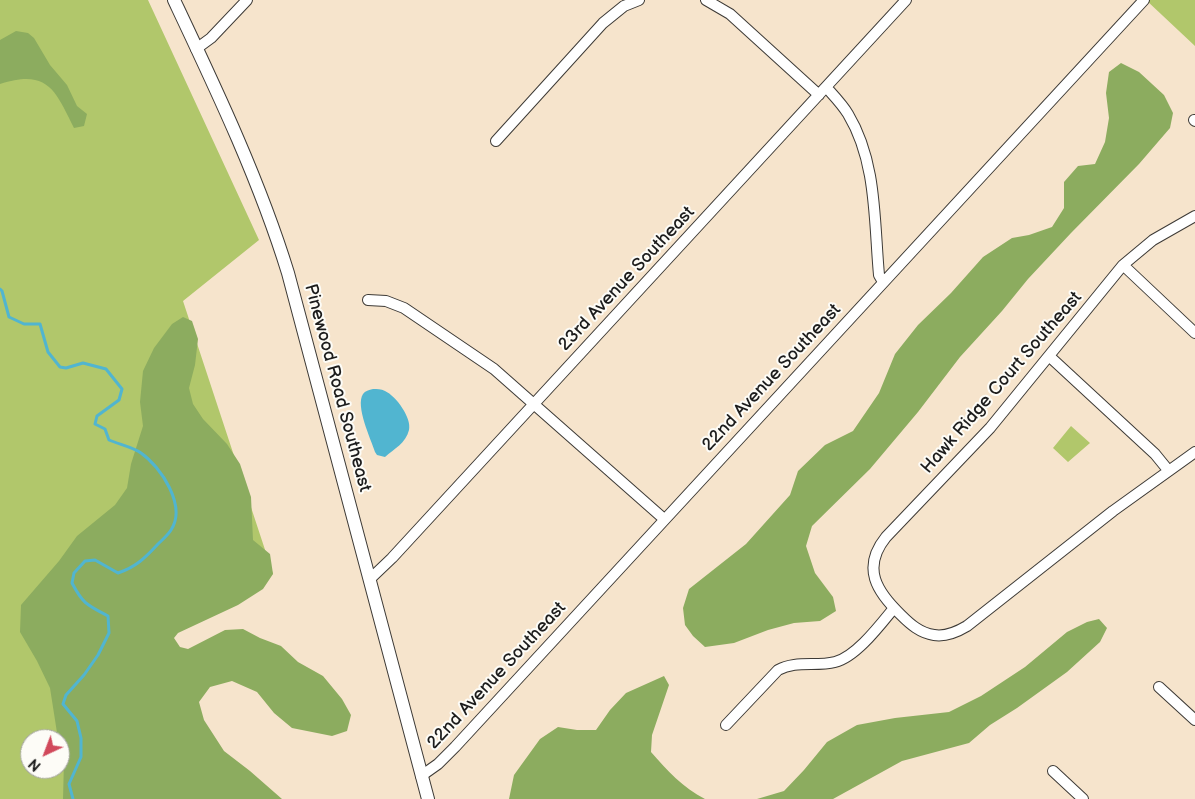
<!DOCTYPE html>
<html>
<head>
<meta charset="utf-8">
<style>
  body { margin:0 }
  #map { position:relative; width:1195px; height:799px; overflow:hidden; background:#f6e4cc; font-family:"Balsamiq Sans",sans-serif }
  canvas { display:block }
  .north { position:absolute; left:20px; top:729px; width:50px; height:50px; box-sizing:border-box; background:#fdfcf7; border:1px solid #a3a29f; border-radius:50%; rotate:223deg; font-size:14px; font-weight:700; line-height:20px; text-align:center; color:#1c1c1c }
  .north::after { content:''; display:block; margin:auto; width:18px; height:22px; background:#d1495b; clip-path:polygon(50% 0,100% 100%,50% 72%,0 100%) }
</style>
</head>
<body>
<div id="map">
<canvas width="1195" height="799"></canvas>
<div class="north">N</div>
</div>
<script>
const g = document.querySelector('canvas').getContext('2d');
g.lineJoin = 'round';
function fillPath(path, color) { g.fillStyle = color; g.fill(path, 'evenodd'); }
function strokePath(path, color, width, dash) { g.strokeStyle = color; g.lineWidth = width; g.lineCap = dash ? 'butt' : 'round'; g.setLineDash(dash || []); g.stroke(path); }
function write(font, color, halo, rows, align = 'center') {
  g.font = font + ' "Balsamiq Sans",sans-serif'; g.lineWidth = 4; g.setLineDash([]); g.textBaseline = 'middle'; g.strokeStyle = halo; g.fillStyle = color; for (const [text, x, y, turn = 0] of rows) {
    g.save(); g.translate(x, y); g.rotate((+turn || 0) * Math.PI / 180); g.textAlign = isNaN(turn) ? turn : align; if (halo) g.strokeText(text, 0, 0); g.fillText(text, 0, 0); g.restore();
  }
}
const green = new Path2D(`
  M0,0H148L259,240L183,301L273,574L113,634L233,799H0ZM30,739H60V769H30Z
  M1146,0H1195V46Z
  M1071,426L1090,443L1068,462L1053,448Z`);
const forest = new Path2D(`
  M16,31L28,33L34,38L50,65L67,85L77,106L87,114L84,126L74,128C55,90 48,69 0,84V40Z
  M1121,63L1139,72L1164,95L1173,113L1170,128L1139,164L1071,233L1028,279L1002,311L960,357L918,412L870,469L812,526L806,546L815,573L833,597L836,611L820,621L794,623L768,630L734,643L705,647L693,636L685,625L683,608L689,589L746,544L790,495L798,471L825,445L853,431L879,393L895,354L918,325L951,293L983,257L1012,238L1029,235L1052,227L1064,208V182L1078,166L1095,164L1105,142L1109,118L1106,93L1109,72Z
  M183,317L192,321L198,339L195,365L189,388L193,404L203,419L227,444L240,464L251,497L253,540L270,554L273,574L263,589L238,605L178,633L174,638L180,647L188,649L225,630L243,629L260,638L281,646L298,662L323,676L342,699L351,715L347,731L332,736L292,728L274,713L257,692L232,681L210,687L199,702L204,720L224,751L250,771L282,799H63L64,761L60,739H58L50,688L37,661L20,632L21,605L59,561L77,536L115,505L127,488L131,464L143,426L140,402L143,371L154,348L172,324Z
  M1099,619L1107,628L1100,642L1067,672L1017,708L990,725L969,743L902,761L833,799H757L784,791L804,770L827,742L857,725L895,718L949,712L981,696L1025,667L1067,632L1087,622Z
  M664,676L669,685L652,735L651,752C667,770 683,788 705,799H509L514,775L540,739L558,727L577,730H596L610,710L626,693Z`);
const water = new Path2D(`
  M373,389C377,389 381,389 385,391C396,396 412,418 409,430C406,443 394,449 385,457L377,455L375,452C371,439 355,406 363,394C365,391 369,390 373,389Z`);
const stream = new Path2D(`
  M0,289L2,291L9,317L24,324H40L48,352L60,367L66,368L83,363L106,369L122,389L119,400L97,416L95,424L105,429L109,440C118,444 135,448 141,453C161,467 187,506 171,530C168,535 162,540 158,544C145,558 136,567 118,573L95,560L85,561L74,573L72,583C83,604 87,605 108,616L109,633L98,655L84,675L66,695L63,704L77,721L81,738V757L69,784L73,799`);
const minor = new Path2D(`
  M706,0L730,14L819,95
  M196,49L211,38L247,0
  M826,87C834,96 842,104 848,114C877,162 874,221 879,275L883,282
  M1194,120L1195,121
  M496,141L603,23L624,6L639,0
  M1195,216L1153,240L1123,265L990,428L886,537C861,568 877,592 901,615C910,624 920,633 934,635C946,637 957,632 967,626L1113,511L1195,452
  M1123,265L1195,333
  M368,300L386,301L404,308L494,369L664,519
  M1049,356L1155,454L1168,470
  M370,579L392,558L906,0
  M1159,687L1195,720
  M726,725L778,670C796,660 816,667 835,662C856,657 880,625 894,608
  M1053,771L1083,799
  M421,776L438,764L455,747L1144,0`);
const tertiary = new Path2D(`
  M174,0C216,89 259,179 288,273L428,799`);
const streetNames = [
  ["23rd Avenue Southeast",627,279,-47],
  ["22nd Avenue Southeast",772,378,-47],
  ["Hawk Ridge Court Southeast",1002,383,-49],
  ["Pinewood Road Southeast",337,388,75],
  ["22nd Avenue Southeast",497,676,-47]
];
fillPath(green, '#b1c76b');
fillPath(forest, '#8cac5f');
fillPath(water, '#51b5d0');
strokePath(stream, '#51b5d0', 3);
strokePath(minor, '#3d3a36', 12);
strokePath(tertiary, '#3d3a36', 14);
strokePath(minor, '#fff', 10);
strokePath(tertiary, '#fff', 12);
write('18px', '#1c1c1c', '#fdfcf7', streetNames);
</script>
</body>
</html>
